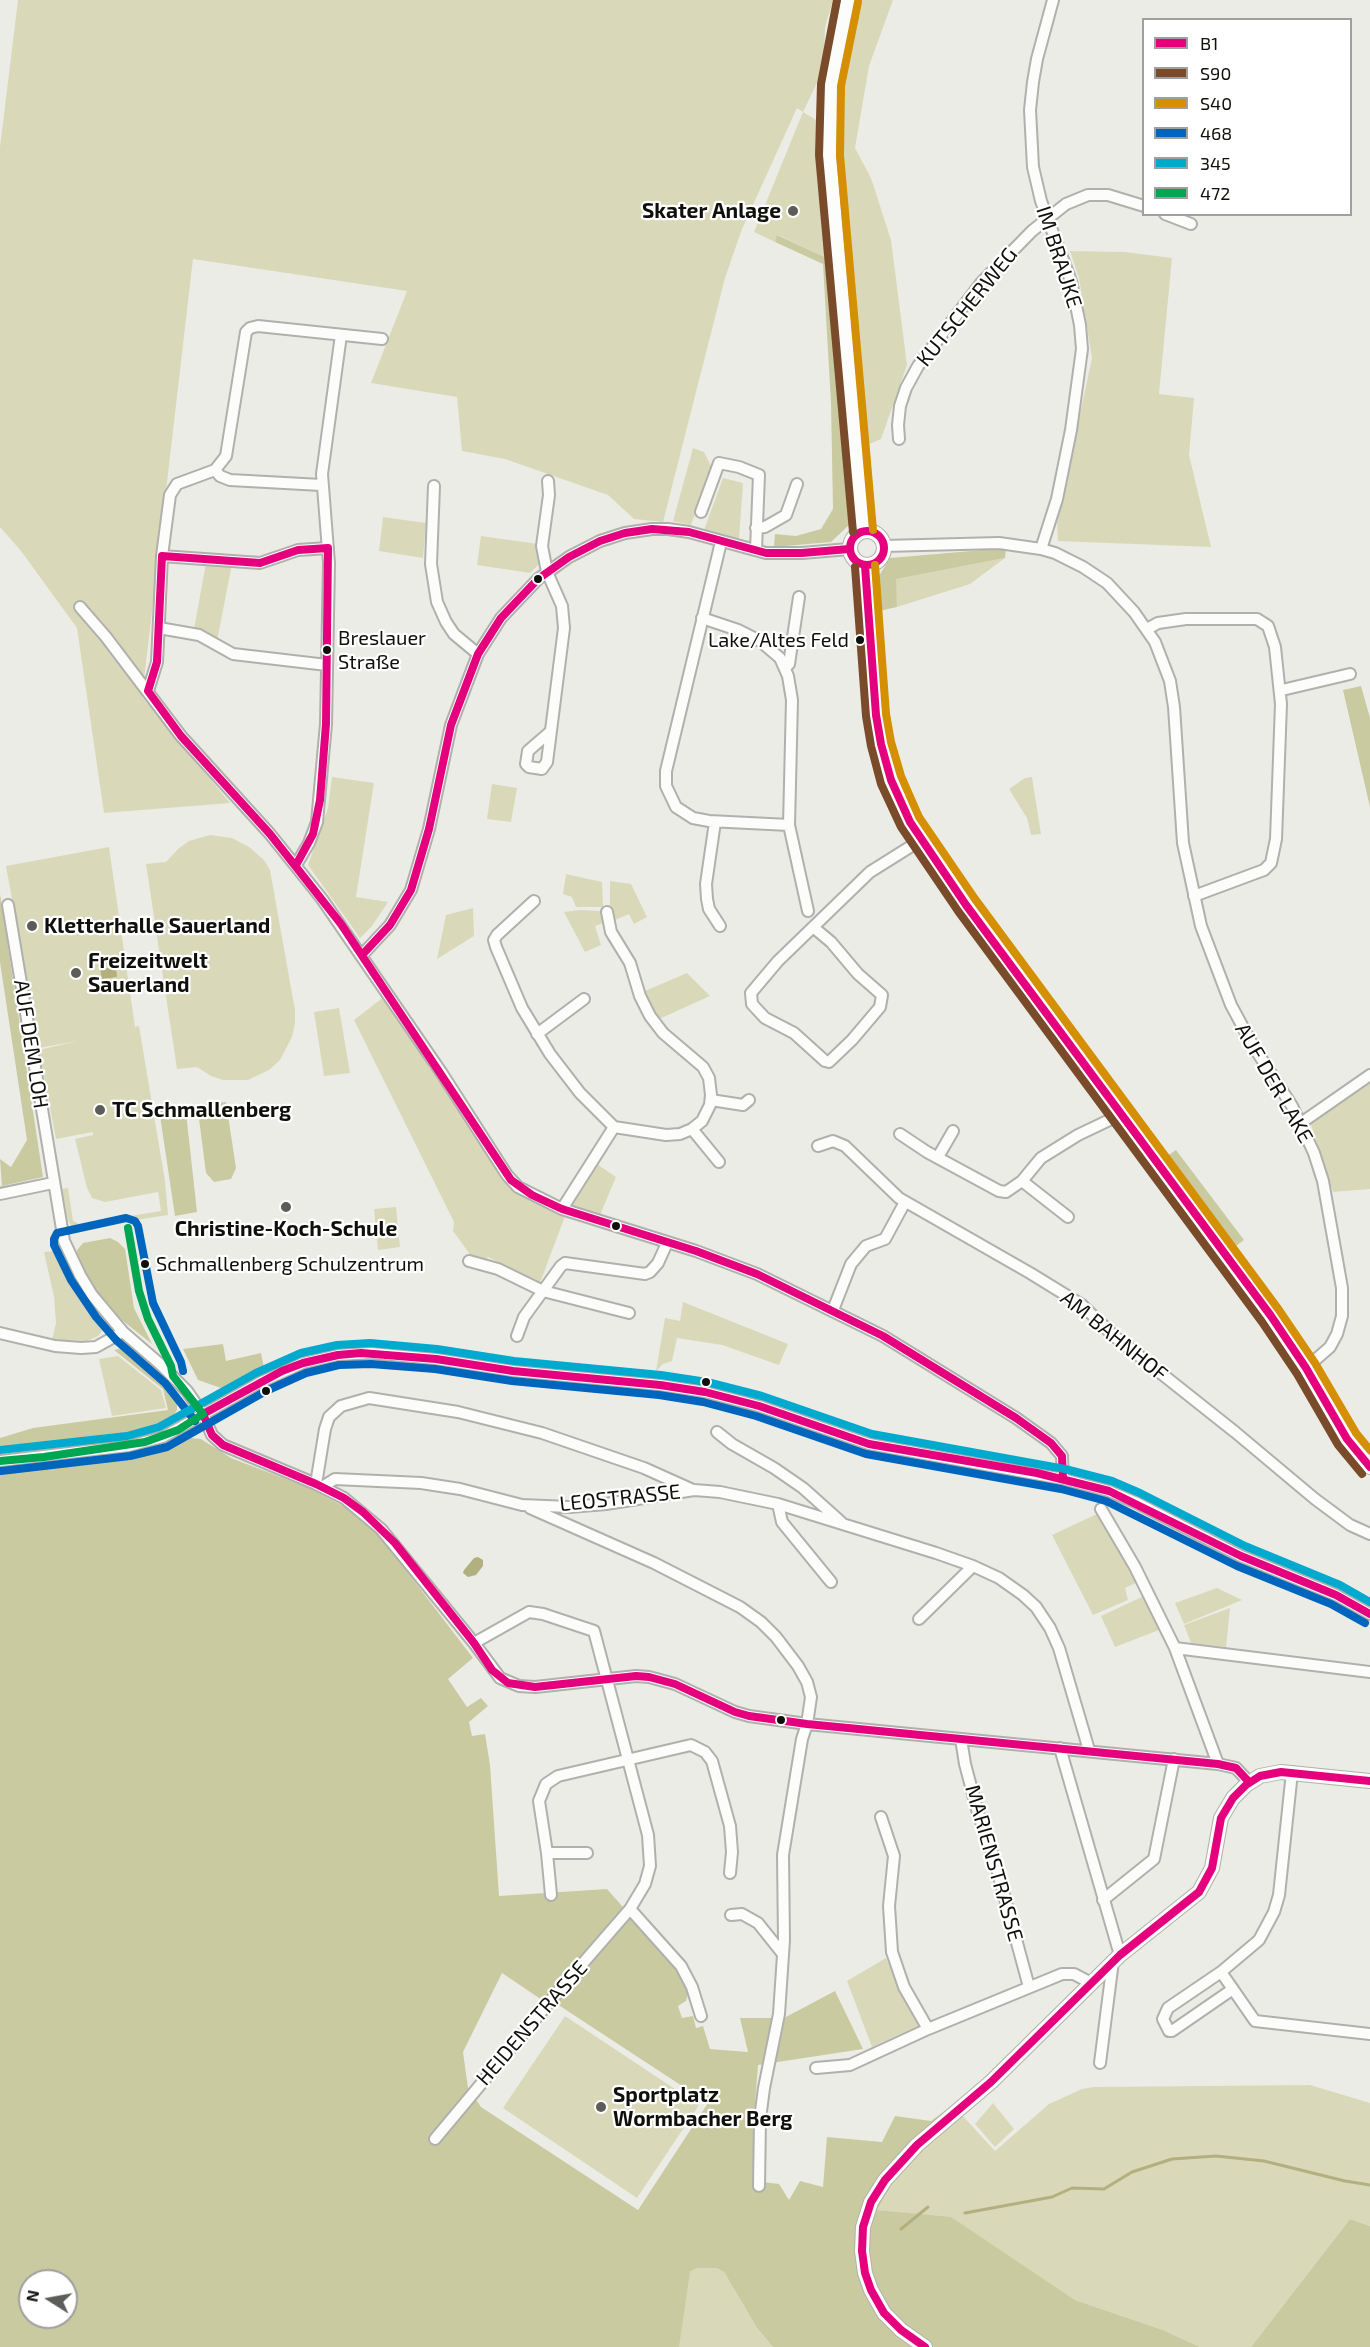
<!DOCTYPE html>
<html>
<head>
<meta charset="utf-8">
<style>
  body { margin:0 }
  #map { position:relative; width:1370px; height:2347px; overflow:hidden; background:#ecece6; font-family:"Exo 2",sans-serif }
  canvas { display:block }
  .legend { position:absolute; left:1142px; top:18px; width:210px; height:198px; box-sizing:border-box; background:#fff; border:2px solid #9f9f9d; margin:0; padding:8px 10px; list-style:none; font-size:18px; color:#0f0f0b }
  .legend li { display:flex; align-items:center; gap:12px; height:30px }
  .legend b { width:30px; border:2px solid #9f9f9d }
  .north { position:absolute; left:18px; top:2269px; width:60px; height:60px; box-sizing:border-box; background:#fff; border:2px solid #9f9f9d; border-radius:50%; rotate:281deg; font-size:16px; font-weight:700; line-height:24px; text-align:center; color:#0f0f0b }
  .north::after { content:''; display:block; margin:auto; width:21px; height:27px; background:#5c5c58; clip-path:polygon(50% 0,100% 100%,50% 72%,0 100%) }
</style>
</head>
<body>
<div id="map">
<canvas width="1370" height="2347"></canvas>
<ul class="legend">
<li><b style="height:8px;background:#e5007d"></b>B1</li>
<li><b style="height:8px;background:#7a4b2a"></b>S90</li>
<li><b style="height:8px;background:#d48f02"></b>S40</li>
<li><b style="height:8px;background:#0065bd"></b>468</li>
<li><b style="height:8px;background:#00a9ce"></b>345</li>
<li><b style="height:8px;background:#00a651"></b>472</li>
</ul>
<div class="north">N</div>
</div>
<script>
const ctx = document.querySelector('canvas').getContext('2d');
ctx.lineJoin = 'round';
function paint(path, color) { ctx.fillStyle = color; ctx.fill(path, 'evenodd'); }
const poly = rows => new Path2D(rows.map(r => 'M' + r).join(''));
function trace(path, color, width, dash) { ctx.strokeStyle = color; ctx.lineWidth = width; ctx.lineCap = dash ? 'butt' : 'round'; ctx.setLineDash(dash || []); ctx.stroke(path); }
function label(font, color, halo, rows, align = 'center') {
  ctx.font = font + ' "Exo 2",sans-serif'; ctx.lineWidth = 4.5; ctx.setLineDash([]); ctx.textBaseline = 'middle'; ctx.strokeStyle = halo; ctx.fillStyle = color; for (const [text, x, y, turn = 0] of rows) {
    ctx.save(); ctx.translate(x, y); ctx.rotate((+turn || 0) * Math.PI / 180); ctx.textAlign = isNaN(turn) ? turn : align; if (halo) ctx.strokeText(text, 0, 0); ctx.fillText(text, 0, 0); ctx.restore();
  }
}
paint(poly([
  [18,0,833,0,825,27,824,68,803,112,816,120,821,135,829,259,778,235,775,242,754,232,803,112,797,108,742,229,725,278,663,522,634,519,608,495,505,459,462,451,457,397,371,383,407,291,193,259,142,697,230,803,104,813,77,628,21,551,0,527,0,147],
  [856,0,893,0,869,66,855,148,871,178,891,240,907,365,881,439,867,445,835,146,838,92],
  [1070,251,1125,252,1172,258,1159,394,1194,398,1189,455,1211,547,1058,541,1057,522,1092,358,1079,278],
  [693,448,704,452,712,468,691,525,673,521],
  [723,478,743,483,739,539,704,530],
  [383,517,426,523,423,558,379,551],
  [481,536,538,544,541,562,530,573,477,565],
  [1005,558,970,584,897,607,895,579],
  [206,563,232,564,217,641,194,629],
  [332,777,374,783,356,897,388,902,372,926,360,938,308,865,328,808],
  [1032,777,1041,834,1031,835,1027,818,1009,789,1025,778],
  [492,784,517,788,511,822,487,819],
  [210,835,232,838,249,847,264,860,270,870,295,1010,295,1023,292,1037,280,1060,269,1070,248,1080,223,1080,211,1076,197,1067,177,1069,146,864,166,862,178,849,189,841],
  [109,847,135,1027,139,1026,165,1181,168,1215,78,1229,72,1227,68,1220,62,1189,68,1188,73,1221,79,1224,161,1211,158,1192,105,1202,92,1198,87,1188,75,1139,93,1135,93,1132,56,1139,39,1050,77,1041,39,1048,6,866],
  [566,874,602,882,603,907,576,907,572,897,563,894],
  [610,881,631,884,647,917,634,924,629,914,615,920,610,907],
  [473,908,474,936,437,959,446,915],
  [580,910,601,911,603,923,595,926,601,945,585,952,564,912],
  [687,973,710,996,657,1020,645,991],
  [385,996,458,1107,502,1180,534,1203,565,1216,540,1283,488,1257,486,1259,471,1256,453,1231,454,1222,354,1020],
  [339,1008,350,1073,324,1076,314,1012],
  [1370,1079,1370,1189,1333,1192,1310,1122],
  [597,1164,616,1177,600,1215,571,1205],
  [396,1207,400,1247,378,1250,374,1209],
  [56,1251,84,1300,102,1324,102,1331,98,1336,87,1341,52,1340,56,1323,54,1297,44,1252],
  [683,1302,788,1344,779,1365,722,1345,677,1338,672,1361,663,1364,656,1371,665,1318,680,1321],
  [118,1356,161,1390,166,1408,112,1416,99,1359],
  [161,1427,169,1445,149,1453,0,1469,0,1456,97,1443],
  [1099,1513,1138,1582,1125,1588,1128,1600,1093,1615,1052,1535],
  [1217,1588,1242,1600,1184,1624,1175,1603],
  [1144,1596,1159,1630,1115,1647,1101,1616],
  [1230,1608,1226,1647,1191,1643,1184,1625],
  [886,1958,902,1995,920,2025,872,2047,847,1981],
  [565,2016,699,2105,637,2198,503,2108],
  [1310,2085,1370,2103,1370,2226,1350,2219,1251,2347,1200,2347,1163,2330,1075,2300,951,2218,877,2210,904,2166,961,2114,995,2151,1049,2104,1082,2089,1094,2087],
  [993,2103,1014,2129,995,2147,975,2124],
  [697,2268,716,2268,724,2272,757,2328,773,2347,675,2347,690,2272]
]), '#d9d9b9');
paint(poly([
  [777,235,829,259,849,525,831,542,774,547,775,534,796,536,821,529,833,509,831,403,823,264,775,242],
  [1006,548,1005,558,896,579,897,607,875,612,874,584,890,558],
  [1361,686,1370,718,1370,807,1343,690],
  [0,894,43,1177,2,1186,0,1159,11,1167,27,1140,0,962],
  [226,1102,236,1168,231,1179,214,1182,206,1173,198,1111,205,1104],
  [185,1104,197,1212,175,1216,159,1109],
  [1176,1150,1244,1240,1232,1249,1164,1158],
  [110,1238,118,1242,125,1249,134,1308,152,1344,123,1321,98,1294,78,1262,77,1250,83,1243],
  [223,1344,226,1361,261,1353,264,1368,221,1388,198,1380,183,1349],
  [128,1347,163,1375,173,1388,177,1399,177,1410,173,1416,161,1427,97,1443,0,1451,0,1438,33,1428,168,1410,163,1389,114,1350],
  [191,1438,201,1439,231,1458,309,1488,366,1518,473,1658,448,1679,467,1707,481,1698,488,1706,469,1722,472,1736,485,1734,490,1765,499,1896,607,1889,676,1967,688,1994,686,2001,678,2006,682,2018,693,2016,696,2028,703,2026,710,2049,748,2052,740,2018,784,2018,835,1991,863,2049,758,2065,754,2117,763,2130,763,2182,779,2184,789,2200,800,2181,823,2187,827,2137,882,2142,895,2116,931,2121,954,2104,961,2114,904,2165,877,2210,951,2217,1075,2300,1163,2330,1200,2347,773,2347,757,2328,724,2272,716,2268,697,2268,690,2272,679,2347,0,2347,0,1469,149,1453],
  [502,1973,542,2000,560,2006,708,2103,638,2210,481,2107,468,2088,463,2052],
  [30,2281,66,2281,66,2317,30,2317],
  [1350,2219,1370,2226,1370,2347,1251,2347]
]), '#cacaa1');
paint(poly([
  [116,967,117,977,102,979,100,969],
  [478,1557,483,1560,483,1566,476,1575,468,1577,463,1573,464,1570,474,1558]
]), '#b2b07e');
trace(poly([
  [965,2213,1052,2197,1072,2188,1104,2189,1132,2172,1172,2159,1216,2156,1264,2161,1345,2181,1370,2185],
  [901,2229,928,2207]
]), '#b2b07e', 3);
const minor = poly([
  [1165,214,1191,224],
  [899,439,898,425,900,406,906,388,918,366,981,283,1032,231,1066,204,1088,195,1108,195,1144,206],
  [215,470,220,476,230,480,321,485],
  [548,481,549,495,542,546,547,572,562,606,564,628,547,762,542,769,529,767,526,764,528,751,550,732],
  [434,486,431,564,437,602,446,622,454,634,478,654],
  [701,512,719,463,739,467,759,475,756,550],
  [756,528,765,527,786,515,797,484],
  [721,542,672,746,666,771,666,786,676,807,693,818,709,821,789,825],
  [884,546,999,543,1041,549,1055,553,1083,567,1107,583,1134,612,1155,642,1170,681,1174,707,1183,843,1201,926,1231,1005,1252,1044,1292,1106,1314,1153,1323,1181,1342,1288,1342,1316,1337,1334,1330,1347,1306,1368],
  [1041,549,1057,499,1071,430,1082,349,1080,325,1071,281,1041,201,1033,167,1030,110,1033,82,1037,59,1053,0],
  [162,556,260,563,298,550,328,548],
  [80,607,106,637,181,736,270,834,322,899,441,1072,507,1175,518,1187,562,1209,696,1251,757,1274,883,1336,1016,1418,1051,1443,1062,1456,1063,1479],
  [702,618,738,630,760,641,780,658,788,676,792,700,789,825,808,911],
  [159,628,199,635,233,654,327,665],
  [1147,629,1158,623,1186,619,1257,619,1268,626,1275,647,1281,704,1276,839,1271,863,1264,870,1194,896],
  [785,668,789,664,799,597],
  [1282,690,1350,674],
  [148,691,157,662,162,556,170,495,177,484,215,470,226,456,246,332,250,328,258,326,382,339],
  [715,822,706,884,707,899,709,909,720,926],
  [296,865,309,843,317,822,326,724,329,563,322,474,341,335],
  [534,901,497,935,494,940,496,947,522,1008,550,1054,580,1093,614,1127,562,1209],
  [8,905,64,1241,80,1275,92,1295,123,1332,160,1364,187,1391,203,1414,212,1435,223,1445,316,1484,344,1498,381,1529,474,1643,500,1678,519,1686,535,1687,636,1676,649,1677,675,1684,735,1712,749,1716,807,1724,1218,1764,1236,1768,1249,1782],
  [607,912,611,932,630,963,640,996,650,1016,663,1033,703,1067,709,1078,711,1095,710,1105,702,1121,692,1129,680,1134,666,1135,614,1127],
  [813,927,831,942,858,974,882,995,880,1007,852,1040,829,1062,825,1061,794,1033,765,1018,752,1004,751,993,778,961,870,872,921,840],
  [362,955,390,925,411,890,429,829,451,725,478,654,501,618,538,579,569,557,600,541,625,533,652,529,668,529,689,532,766,553,802,553,849,549],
  [537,1034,584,999],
  [711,1100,743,1105,749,1100],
  [1301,1123,1370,1075],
  [692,1129,719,1162],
  [900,1134,927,1152,999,1191,1006,1192,1022,1181,1041,1158,1078,1135,1122,1114],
  [818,1146,833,1141,845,1146,899,1198,1030,1273,1082,1305,1114,1336,1235,1432,1315,1499,1350,1525,1370,1534],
  [938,1157,953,1131],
  [1022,1181,1068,1217],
  [0,1194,53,1183],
  [469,1261,498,1269,543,1291,629,1313],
  [833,1310,851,1264,866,1246,885,1239,905,1202],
  [0,1333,55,1346,81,1348,96,1347,123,1332],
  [517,1336,524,1317,561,1266,565,1263,645,1274,650,1272,658,1263,667,1243],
  [717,1432,732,1444,774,1468,803,1488,841,1522],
  [0,1461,129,1446,163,1437,261,1382,303,1363,338,1355,371,1353,436,1359,513,1371,660,1385,705,1392,759,1406,869,1444,1063,1479,1109,1491,1135,1502,1241,1556,1336,1595,1370,1614],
  [316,1484,325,1429,329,1417,341,1406,369,1398,458,1412,542,1433,644,1468,693,1490],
  [322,1487,335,1479,421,1483,460,1489,522,1505,569,1507,606,1504,694,1490,720,1492,778,1504,936,1553,973,1566,999,1578,1023,1595,1036,1607,1050,1628,1059,1648,1089,1750],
  [778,1504,782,1522,831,1582],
  [530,1508,654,1563,740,1607,761,1622,776,1637,798,1666,807,1682,811,1697,807,1724,802,1739,783,1855,784,1940,779,2014,764,2088,760,2119,759,2186],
  [1101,1509,1135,1567,1175,1648,1218,1764],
  [919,1619,973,1566],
  [1175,1648,1370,1672],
  [961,1739,965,1764,978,1813,994,1858,1029,1987],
  [1060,1748,1120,1955],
  [1292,1772,1279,1895,1274,1912,1259,1940,1221,1972,1255,2021,1370,2034],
  [881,1817,894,1856,889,1906,892,1952,904,1987,928,2029],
  [547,1853,551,1895],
  [587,1853,547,1853,539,1801,546,1784,558,1776,691,1745,705,1752,712,1761,730,1826,732,1852,730,1873],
  [1103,1900,1154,1859,1174,1759],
  [630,1909,681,1966,692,1987,701,2016],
  [731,1915,742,1914,758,1923,782,1953],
  [1221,1972,1168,2008,1163,2019,1169,2031,1172,2031,1233,1989],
  [1100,2063,1113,1961],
  [816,2068,850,2065,928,2029,1062,1974,1074,1974,1091,1983],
  [435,2139,557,1993,630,1909,645,1884,650,1866,648,1835,594,1631,543,1614,529,1612,474,1643]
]);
const major = poly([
  [848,0,831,85,829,155,863,531],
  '850 548a17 17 0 1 1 34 0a17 17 0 1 1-34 0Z',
  [865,566,876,715,881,744,891,780,910,822,966,905,1271,1316,1306,1368,1347,1439,1370,1467],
  [925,2347,901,2330,884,2313,871,2290,865,2273,862,2251,863,2227,871,2202,885,2180,917,2145,991,2082,1120,1955,1199,1892,1212,1868,1221,1818,1233,1798,1246,1785,1260,1776,1281,1772,1370,1781]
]);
trace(minor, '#b0b0ac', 14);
trace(major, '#b0b0ac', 16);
trace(minor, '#fcfcfb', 10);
trace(major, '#fcfcfb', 14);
trace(poly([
  '850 548a17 17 0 1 1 34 0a17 17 0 1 1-34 0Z',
  [865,566,876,715,881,744,891,780,910,822,966,905,1271,1316,1306,1368,1347,1439,1370,1467],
  [296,865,313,834,320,800,326,724,328,548,298,550,260,563,162,556,157,662,148,691,181,736,270,834,341,924,511,1180,532,1195,562,1209,696,1251,757,1274,883,1336,1016,1418,1051,1443,1062,1456,1063,1479],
  [362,955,390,925,411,890,429,829,451,725,478,654,501,618,538,579,569,557,600,541,625,533,652,529,689,532,766,553,802,553,849,549],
  [203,1414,282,1371,303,1363,338,1355,361,1353,436,1359,513,1371,660,1385,705,1392,759,1406,869,1444,1037,1473,1109,1491,1241,1556,1336,1595,1370,1614],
  [203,1414,212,1435,223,1445,316,1484,344,1498,363,1512,395,1543,474,1643,492,1670,508,1683,535,1687,636,1676,649,1677,675,1684,735,1712,749,1716,807,1724,1218,1764,1236,1768,1249,1782],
  [925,2347,901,2330,884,2313,871,2290,865,2273,862,2251,863,2227,871,2202,885,2180,917,2145,991,2082,1120,1955,1199,1892,1212,1868,1221,1818,1233,1798,1246,1785,1260,1776,1281,1772,1370,1781]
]), '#e5007d', 8);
trace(poly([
  [837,0,821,84,819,155,853,532],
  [855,567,866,716,871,746,881,784,901,827,958,911,1262,1322,1297,1374,1338,1445,1362,1474]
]), '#7a4b2a', 8);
trace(poly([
  [858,2,841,86,840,155,873,530],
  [875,565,886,714,891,742,901,776,919,817,975,899,1279,1310,1315,1363,1356,1433,1370,1450]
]), '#d48f02', 8);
trace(poly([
  [183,1371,181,1362,153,1303,138,1226,135,1221,126,1218,57,1233,54,1239,54,1245,71,1280,96,1317,116,1340,165,1383,195,1421],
  [1,1471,130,1456,167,1447,266,1391,306,1373,339,1365,371,1364,435,1369,512,1381,659,1395,703,1402,756,1416,866,1454,1061,1489,1106,1501,1237,1566,1331,1604,1365,1623]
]), '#0065bd', 8);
trace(poly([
  [0,1450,127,1436,159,1427,256,1373,301,1353,337,1345,370,1343,437,1349,514,1361,661,1375,707,1382,762,1396,872,1434,1065,1469,1112,1481,1140,1493,1245,1546,1340,1585,1370,1602]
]), '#00a9ce', 8);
trace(poly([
  [0,1461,44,1457,145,1442,178,1430,203,1414,173,1376,171,1366,148,1319,139,1291,128,1228]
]), '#00a651', 8);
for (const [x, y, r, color] of [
  [793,211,6,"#5c5c58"],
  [538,579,5,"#0f0f0b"],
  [860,640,5,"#0f0f0b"],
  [327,650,5,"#0f0f0b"],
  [32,926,6,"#5c5c58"],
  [76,973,6,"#5c5c58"],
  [100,1110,6,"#5c5c58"],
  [286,1207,6,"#5c5c58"],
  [616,1226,5,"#0f0f0b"],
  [145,1264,5,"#0f0f0b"],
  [706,1382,5,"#0f0f0b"],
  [266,1391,5,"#0f0f0b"],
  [781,1720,5,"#0f0f0b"],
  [601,2107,6,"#5c5c58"]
]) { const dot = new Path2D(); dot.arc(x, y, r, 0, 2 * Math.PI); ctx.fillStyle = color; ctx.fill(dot); trace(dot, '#fff', 2); }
label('20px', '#0f0f0b', '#fff', [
  ["Breslauer",338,638],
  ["Straße",338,662],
  ["Lake/Altes Feld",849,640,"right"],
  ["Schmallenberg Schulzentrum",156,1264]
], 'left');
label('bold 21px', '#0f0f0b', '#fff', [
  ["Skater Anlage",781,211,"right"],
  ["Kletterhalle Sauerland",44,926],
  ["Freizeitwelt",88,961],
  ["Sauerland",88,985],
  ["TC Schmallenberg",112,1110],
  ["Christine-Koch-Schule",286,1229,"center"],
  ["Sportplatz",613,2095],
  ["Wormbacher Berg",613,2119]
], 'left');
label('21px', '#0f0f0b', '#fff', [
  ["IM BRAUKE",1059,257,72],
  ["KUTSCHERWEG",967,307,-51],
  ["AUF DEM LOH",31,1044,81],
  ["AUF DER LAKE",1274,1083,60],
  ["AM BAHNHOF",1114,1336,39],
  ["LEOSTRASSE",620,1498,-6],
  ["MARIENSTRASSE",994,1863,74],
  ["HEIDENSTRASSE",532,2023,-49]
]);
</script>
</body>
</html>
